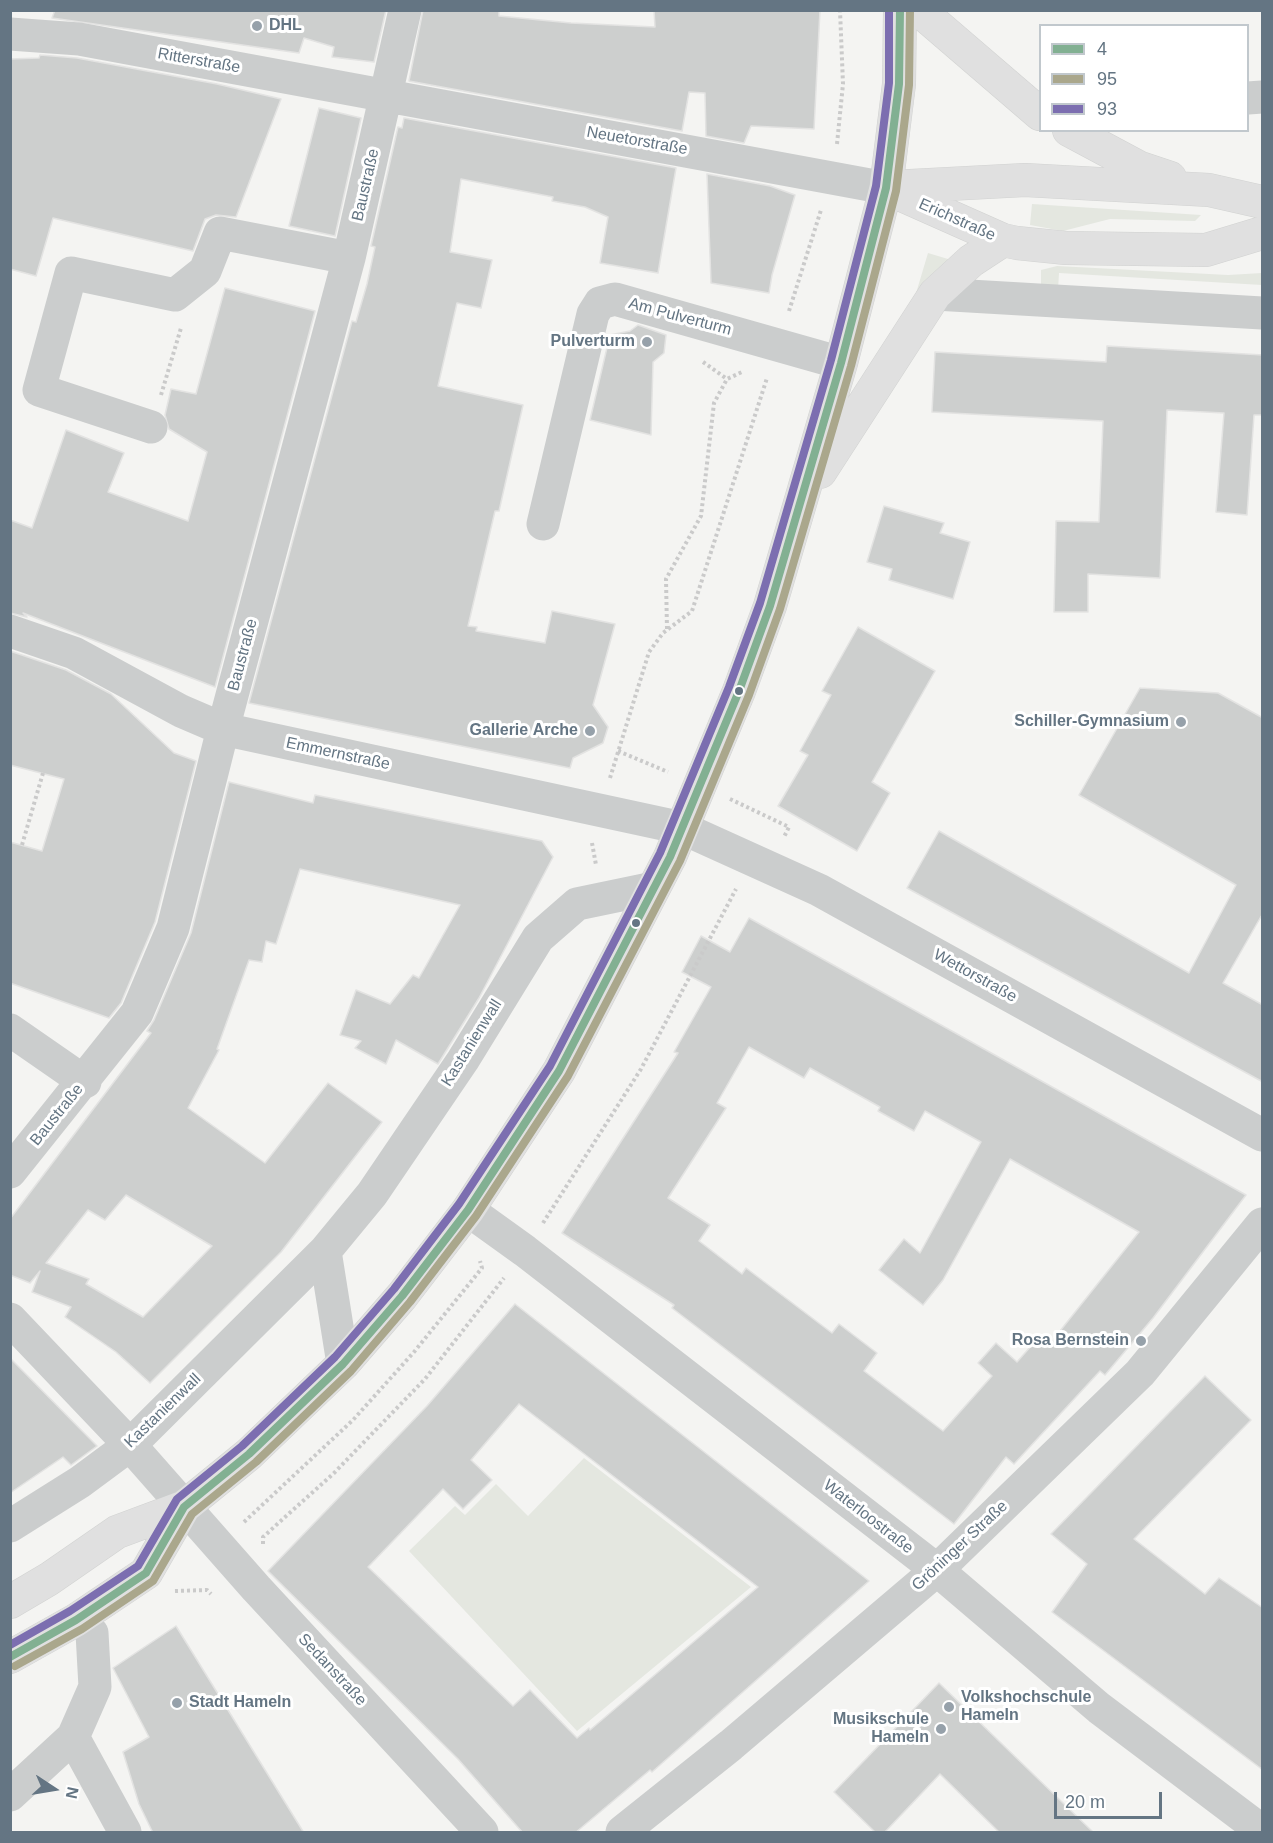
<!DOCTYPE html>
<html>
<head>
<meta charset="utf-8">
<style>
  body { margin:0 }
  #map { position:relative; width:1273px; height:1843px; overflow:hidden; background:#f4f4f2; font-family:Arial,sans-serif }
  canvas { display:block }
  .frame { position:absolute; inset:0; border:12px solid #647583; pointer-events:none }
  .legend { position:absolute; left:1039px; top:24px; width:210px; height:108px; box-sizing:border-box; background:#fff; border:2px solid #c1c8cd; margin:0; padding:8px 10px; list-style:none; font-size:18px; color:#647583 }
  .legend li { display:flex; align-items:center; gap:12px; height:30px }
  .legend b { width:30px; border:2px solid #c1c8cd }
  .north { position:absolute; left:24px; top:1759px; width:60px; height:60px; -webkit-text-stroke:4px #fff; paint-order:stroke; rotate:102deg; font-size:16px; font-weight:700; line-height:24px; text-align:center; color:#647583 }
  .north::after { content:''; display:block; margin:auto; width:21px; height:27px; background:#647583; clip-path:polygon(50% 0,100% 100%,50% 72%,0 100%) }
  .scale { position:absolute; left:1054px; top:1792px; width:108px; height:27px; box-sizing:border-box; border:3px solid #647583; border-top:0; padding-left:8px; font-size:18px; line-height:21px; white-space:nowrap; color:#647583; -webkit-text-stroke:4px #fff; paint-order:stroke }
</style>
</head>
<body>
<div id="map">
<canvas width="1273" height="1843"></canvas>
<div class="frame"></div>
<ul class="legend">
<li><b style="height:8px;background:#82b092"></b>4</li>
<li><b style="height:8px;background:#aaa78c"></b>95</li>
<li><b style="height:8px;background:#7c6eb0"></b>93</li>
</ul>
<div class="north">N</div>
<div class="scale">20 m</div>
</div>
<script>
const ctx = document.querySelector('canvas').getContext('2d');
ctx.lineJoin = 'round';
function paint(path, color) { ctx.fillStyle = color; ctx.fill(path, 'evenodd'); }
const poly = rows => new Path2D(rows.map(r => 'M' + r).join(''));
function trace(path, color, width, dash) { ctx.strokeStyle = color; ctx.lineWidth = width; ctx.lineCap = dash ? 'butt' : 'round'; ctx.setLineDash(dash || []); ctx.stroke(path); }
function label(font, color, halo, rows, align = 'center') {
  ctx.font = font + ' Arial,sans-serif'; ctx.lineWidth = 6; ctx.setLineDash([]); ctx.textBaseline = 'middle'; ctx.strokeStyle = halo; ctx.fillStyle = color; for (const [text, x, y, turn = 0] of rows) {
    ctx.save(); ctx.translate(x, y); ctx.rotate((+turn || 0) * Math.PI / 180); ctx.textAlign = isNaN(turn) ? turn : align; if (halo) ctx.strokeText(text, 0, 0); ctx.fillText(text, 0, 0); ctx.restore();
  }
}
paint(poly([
  [1032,204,1201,215,1195,221,1110,219,1063,231,1030,225],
  [928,253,958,262,914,300],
  [1057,266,1228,275,1262,273,1262,285,1059,273,1058,290,1041,287,1041,270],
  [584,1458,751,1587,577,1731,409,1551,455,1506,465,1515,496,1484,528,1516]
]), '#e4e7e0');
const building = poly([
  [55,10,386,10,374,62,332,57,334,47,304,38,299,53,52,18,55,10],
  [423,10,499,10,499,16,571,23,655,27,654,10,820,10,814,129,751,126,744,143,706,136,705,93,689,92,682,131,409,81,423,10],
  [40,55,77,58,217,84,281,99,236,217,216,215,205,219,193,251,53,218,36,276,10,269,10,59,39,58,40,55],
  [319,108,361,118,335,236,289,226,319,108],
  [404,118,676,168,658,273,600,263,608,217,585,207,552,201,553,197,461,179,450,252,492,260,481,308,457,303,438,386,523,405,499,511,495,511,468,626,477,627,476,631,545,643,552,611,615,624,593,705,608,727,603,743,573,758,570,768,249,703,352,321,356,322,367,284,375,247,371,246,398,127,402,128,404,118],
  [707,174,770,186,795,195,772,275,769,293,711,283,707,174],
  [225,288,315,311,215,687,23,613,27,617,10,613,10,520,32,528,66,430,124,453,108,492,188,521,207,452,169,429,165,415,171,389,196,394,225,288],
  [638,325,666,335,664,353,653,362,651,435,590,420,610,335,630,331,638,325],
  [1107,346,1263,355,1263,415,1254,415,1247,515,1216,512,1224,413,1167,410,1160,578,1088,574,1088,612,1054,612,1056,521,1099,522,1103,421,932,412,935,352,1106,362,1107,346],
  [884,506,944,523,940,533,970,542,953,599,889,580,892,569,867,562,884,506],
  [858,627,935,671,872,782,890,793,857,851,778,806,808,755,800,751,831,695,822,691,858,627],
  [10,651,66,670,111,694,174,753,196,761,155,922,121,1003,109,1018,10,983,10,842,42,851,64,779,10,765,10,651],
  [1140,688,1218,693,1263,718,1263,913,1223,983,1263,1005,1263,1082,907,888,939,831,1189,973,1236,885,1079,795,1140,688],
  [229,782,313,803,315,795,542,841,553,857,479,998,438,1064,396,1040,386,1064,355,1048,361,1041,340,1035,356,990,390,1004,413,975,419,978,460,905,300,869,276,944,266,941,262,962,249,960,217,1049,219,1050,188,1108,265,1163,328,1083,382,1122,281,1252,150,1383,116,1352,65,1317,71,1307,32,1292,40,1271,30,1283,10,1275,10,1219,151,1033,147,1031,154,1020,191,933,229,782],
  [126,1195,212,1246,143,1317,86,1284,89,1279,46,1263,88,1210,105,1220,126,1195],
  [749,918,1246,1195,1153,1318,1105,1375,1100,1371,1014,1464,1006,1457,954,1524,672,1308,674,1305,562,1233,678,1053,674,1052,711,987,682,972,701,936,730,952,749,918],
  [749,1047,804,1078,810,1068,880,1107,878,1111,914,1131,925,1111,981,1142,920,1253,904,1239,879,1270,923,1305,943,1280,1010,1159,1139,1232,1048,1346,1039,1337,1017,1362,996,1343,978,1363,992,1376,943,1431,864,1371,877,1353,839,1324,832,1333,746,1268,742,1274,699,1241,710,1225,668,1198,726,1108,717,1103,749,1047],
  [515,1304,869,1581,652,1772,650,1770,575,1833,523,1833,458,1759,268,1571,427,1406,515,1304],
  [519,1404,758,1587,590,1730,589,1728,577,1738,530,1690,513,1706,368,1567,443,1489,463,1509,492,1480,471,1460,519,1404],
  [10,1358,97,1446,71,1465,63,1457,10,1493,10,1358],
  [1205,1376,1251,1420,1134,1539,1205,1594,1219,1578,1263,1608,1263,1770,1052,1612,1087,1564,1051,1534,1205,1376],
  [176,1626,304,1833,153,1833,139,1804,123,1752,149,1737,113,1668,176,1626],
  [939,1683,1094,1833,1000,1833,940,1774,884,1833,876,1833,834,1792,939,1683]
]);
paint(building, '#cdcfce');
trace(building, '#e3e3e2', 1.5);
const major = poly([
  [919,10,1040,114],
  [1069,130,1140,168,1170,178],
  [891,187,1025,180,1209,190,1262,202],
  [886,188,1003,240,1017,243,1066,248,1206,250,1262,233],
  [820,472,935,294,971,261,1003,240],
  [10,1602,49,1579,117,1532,184,1507,249,1454,343,1364,402,1296,468,1210,559,1071,670,857,739,691,770,606,841,363,886,188,899,84,900,10],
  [10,1657,76,1620,146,1573,184,1507]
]);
trace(major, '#d1d2d1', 34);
trace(poly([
  [837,144,843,84,840,10],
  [789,311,821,210],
  [703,362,727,379],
  [161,395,181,328],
  [667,629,666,579,701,516,714,403,727,379,742,372],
  [618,751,668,772],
  [610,778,649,652,663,633,692,611,767,378],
  [730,799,789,827,784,837],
  [592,843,596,865],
  [22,845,43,773],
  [543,1223,641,1069,736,889],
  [244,1522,353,1420,414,1352,482,1268,480,1261],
  [263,1544,263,1537,334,1473,425,1379,504,1278],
  [175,1591,207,1590,211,1594]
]), '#cacaca', 4, [3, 3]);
trace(poly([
  [10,34,79,39,886,188],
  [1248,98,1262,97],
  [935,294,1262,313],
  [151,427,39,390,71,273,175,295,205,271,220,233,349,258],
  [543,524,593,314,600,303,615,299,841,363],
  [10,631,74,653,181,711,223,729,682,828,819,890,1262,1135],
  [10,1030,85,1082],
  [10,1172,137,1013,173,928,223,729,349,258,405,10],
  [468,1210,525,1251,937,1570,1099,1708,1262,1831],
  [325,1251,343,1364],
  [10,1319,130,1445,256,1588,482,1832],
  [10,1526,80,1482,130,1445,325,1251,372,1194,463,1060,538,938,577,904,654,888],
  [92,1633,95,1687,73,1737,125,1832],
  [10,1795,73,1737],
  [622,1832,731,1745,937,1570,1140,1373,1262,1224]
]), '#cbcdcd', 33);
trace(major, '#e0e0e0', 33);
trace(poly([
  [10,1657,76,1620,146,1573,184,1507,249,1454,343,1364,402,1296,468,1210,559,1071,670,857,739,691,770,606,841,363,886,188,899,84,900,10]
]), '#82b092', 8);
trace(poly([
  [15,1666,82,1629,153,1581,192,1514,256,1462,351,1371,410,1302,476,1216,568,1076,680,861,749,695,780,609,851,366,896,191,909,85,910,10]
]), '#aaa78c', 8);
trace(poly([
  [10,1645,70,1611,138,1566,177,1499,242,1446,335,1357,394,1289,459,1204,550,1066,660,853,729,687,760,603,831,360,876,186,889,83,889,10]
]), '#7c6eb0', 8);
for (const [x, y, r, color] of [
  [257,26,6,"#96a1aa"],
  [647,342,6,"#96a1aa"],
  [739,691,5,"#647583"],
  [1181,722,6,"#96a1aa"],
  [590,731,6,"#96a1aa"],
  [636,923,5,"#647583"],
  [1141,1341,6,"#96a1aa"],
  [177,1703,6,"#96a1aa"],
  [949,1707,6,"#96a1aa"],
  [941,1729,6,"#96a1aa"]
]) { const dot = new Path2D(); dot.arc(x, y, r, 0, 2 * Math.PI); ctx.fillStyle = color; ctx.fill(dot); trace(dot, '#fff', 2); }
label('bold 16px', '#647583', '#fff', [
  ["DHL",269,26,"left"],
  ["Pulverturm",635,342],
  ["Schiller-Gymnasium",1169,722],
  ["Gallerie Arche",578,731],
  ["Rosa Bernstein",1129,1341],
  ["Volkshochschule",961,1698,"left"],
  ["Hameln",961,1716,"left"],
  ["Stadt Hameln",189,1703,"left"],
  ["Musikschule",929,1720],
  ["Hameln",929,1738]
], 'right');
label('16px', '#647583', '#fff', [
  ["Ritterstraße",199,61,10],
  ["Neuetorstraße",637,141,10],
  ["Baustraße",366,185,-77],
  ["Erichstraße",957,220,24],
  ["Am Pulverturm",680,317,15],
  ["Baustraße",243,655,-75],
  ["Emmernstraße",338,754,12],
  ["Wettorstraße",975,976,29],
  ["Kastanienwall",472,1043,-58],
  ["Baustraße",57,1115,-51],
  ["Kastanienwall",163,1411,-44],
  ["Waterloostraße",868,1517,38],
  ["Gröninger Straße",960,1546,-43],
  ["Sedanstraße",332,1670,47]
]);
</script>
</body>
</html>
